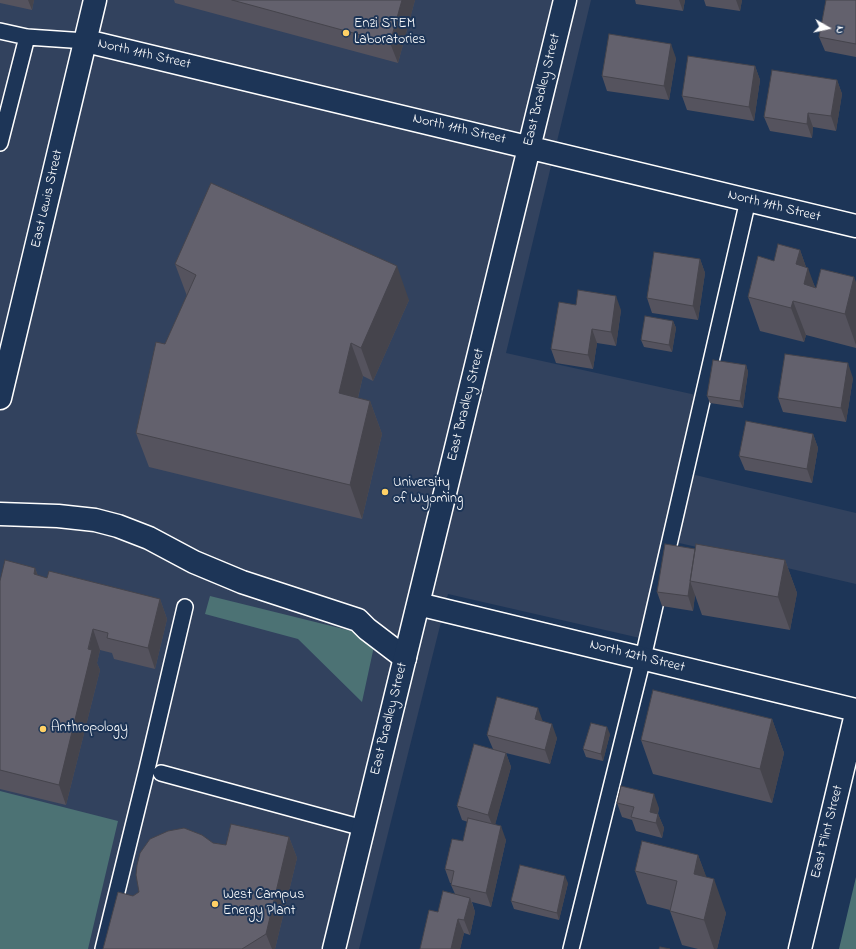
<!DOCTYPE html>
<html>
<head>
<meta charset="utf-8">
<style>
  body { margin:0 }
  #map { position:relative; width:856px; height:949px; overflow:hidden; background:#1d3557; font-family:"Indie Flower",sans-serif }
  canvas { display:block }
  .north { position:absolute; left:808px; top:8px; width:40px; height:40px; -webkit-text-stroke:3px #1d3557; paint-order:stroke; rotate:99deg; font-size:11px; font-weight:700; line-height:16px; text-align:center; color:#fff }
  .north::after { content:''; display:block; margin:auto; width:14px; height:18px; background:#fff; clip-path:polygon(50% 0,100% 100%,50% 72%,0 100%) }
</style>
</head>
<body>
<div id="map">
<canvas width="856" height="949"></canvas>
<div class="north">N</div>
</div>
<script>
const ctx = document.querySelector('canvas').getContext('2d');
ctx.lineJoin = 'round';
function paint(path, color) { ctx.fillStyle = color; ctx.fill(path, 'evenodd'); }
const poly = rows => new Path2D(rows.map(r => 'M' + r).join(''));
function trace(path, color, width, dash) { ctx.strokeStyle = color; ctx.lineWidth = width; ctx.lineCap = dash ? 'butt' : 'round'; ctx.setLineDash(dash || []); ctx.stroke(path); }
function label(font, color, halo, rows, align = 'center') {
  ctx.font = font + ' "Indie Flower",sans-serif'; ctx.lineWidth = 4; ctx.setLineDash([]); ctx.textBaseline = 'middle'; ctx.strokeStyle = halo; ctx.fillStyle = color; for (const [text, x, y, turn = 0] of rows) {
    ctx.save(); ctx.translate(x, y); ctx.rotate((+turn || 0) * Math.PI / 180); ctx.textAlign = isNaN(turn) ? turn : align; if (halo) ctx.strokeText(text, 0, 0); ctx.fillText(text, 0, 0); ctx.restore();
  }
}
paint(poly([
  [0,0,591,0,506,353,705,397,691,474,856,513,856,584,675,542,653,641,448,594,359,949,0,949]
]), '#32425e');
paint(poly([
  [210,596,376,637,362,702,298,639,205,614],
  [0,791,118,821,88,949,0,949],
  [856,877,856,949,839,949]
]), '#4c7274');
const service = poly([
  [0,31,27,37,86,41],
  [0,143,27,37],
  [161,773,363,828],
  [103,949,147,769,185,607],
  [571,949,643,658,748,200]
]);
const pedestrian = poly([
  [0,514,58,516,95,520,118,526,149,538,194,562,242,582,358,620,367,629,405,658]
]);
const minor = poly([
  [86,41,856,226],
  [0,398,95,0],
  [418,604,856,710],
  [334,949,565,0],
  [800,949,856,714]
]);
trace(service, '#fff', 18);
trace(pedestrian, '#fff', 25);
trace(minor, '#fff', 25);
trace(service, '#1d3557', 15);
trace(pedestrian, '#1d3557', 22);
trace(minor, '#1d3557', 22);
paint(poly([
  [0,0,34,0,32,10,0,3],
  [174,0,415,0,398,63,175,3],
  [635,0,685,0,683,11,636,4],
  [704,0,742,0,740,11,706,6],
  [856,0,856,57,825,51,819,37],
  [676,58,669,100,607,91,602,76],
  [755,66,760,80,754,121,687,110,682,96],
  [837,80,842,94,836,131,813,127,812,138,770,131,764,117],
  [800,250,806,267,815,287,856,282,856,348,806,335,804,342,760,331,748,297],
  [700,259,705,273,698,320,652,313,647,298],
  [175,264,409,300,373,381,363,376,358,398,370,401,382,434,362,519,149,467,136,433,165,344,187,296],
  [576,305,621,310,616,346,597,343,593,369,556,363,551,349],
  [673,321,676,328,672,352,644,347,641,340],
  [746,365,748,372,743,408,710,403,707,396],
  [853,378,846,422,783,412,778,398],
  [813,434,818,448,812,483,745,470,739,456],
  [695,549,785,560,797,593,790,630,702,615,695,595,693,611,662,606,657,592],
  [35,568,38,576,47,578,160,599,167,619,155,669,114,659,112,653,100,650,97,663,100,670,66,805,0,789,0,581],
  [772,719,784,753,772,803,653,774,641,740],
  [543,721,557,738,550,764,506,753,511,767,495,824,506,840,491,907,472,902,475,912,470,935,464,933,460,949,420,949,438,912,455,894,451,885,452,883,450,883,445,869,463,841,468,822,462,820,457,806,493,749,487,735],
  [610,734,603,761,586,757,583,749],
  [617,803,659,808,658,814,664,828,662,838,636,831,632,820,622,817],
  [289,837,297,858,275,949,103,949,133,896,213,843,226,845],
  [698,855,706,877,726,913,717,949,698,949,682,945,670,911,670,910,647,904,635,871],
  [568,883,559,920,514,909,511,901]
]), '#55535e');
paint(poly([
  [28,0,34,0,32,10],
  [402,0,415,0,398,63,390,43],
  [679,0,685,0,683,11],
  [736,0,742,0,740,11],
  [671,44,676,58,669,100,664,86],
  [755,66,760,80,754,121,749,107],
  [837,80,842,94,836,131,831,116],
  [808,113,813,127,812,138,807,124],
  [800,250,807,270,808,268,820,301,811,306,796,264],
  [700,259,705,273,698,320,693,306],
  [397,266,409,300,373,381,361,348],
  [854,277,856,282,856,345,845,314],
  [616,296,621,310,616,346,611,332],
  [793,301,806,335,804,342,791,308],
  [673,321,676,328,672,352,669,345],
  [592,329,597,343,593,369,588,355],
  [351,343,363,376,351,427,339,393],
  [848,363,853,378,846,422,841,408],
  [746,365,748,372,743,408,740,401],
  [370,401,382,434,362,519,350,485],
  [813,434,818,448,812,483,807,469],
  [785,560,797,593,790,630,778,597],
  [35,568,42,588,34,574],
  [690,581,695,595,693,611,688,596],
  [160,599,167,619,155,669,148,648],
  [93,629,100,650,97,663,100,670,66,805,59,785],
  [538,708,543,722,535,719],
  [772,719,784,753,772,803,760,769],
  [552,724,557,738,550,764,545,750],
  [607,727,610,734,603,761,601,754],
  [506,753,511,767,494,829,488,815],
  [654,794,659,808,655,823,650,812],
  [658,814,664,828,662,838,656,823],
  [501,826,506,840,491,907,486,893],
  [289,837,297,858,275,949,272,949,266,934],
  [698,855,711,889,694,874],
  [565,876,568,883,559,920,557,913],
  [714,879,726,913,717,949,714,949,704,920],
  [470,898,475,912,470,935,464,920],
  [458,919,464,933,460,949,451,949]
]), '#45444c');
const building = poly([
  [232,0,402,0,390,43,232,0],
  [826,0,856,0,856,44,819,37,826,0],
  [609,34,671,44,664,86,602,76,609,34],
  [688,56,755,66,749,107,682,96,688,56],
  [772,70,837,80,831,116,808,113,807,124,764,117,772,70],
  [211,183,397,266,361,348,351,343,339,393,370,401,350,485,136,433,156,342,165,344,196,275,175,264,211,183],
  [778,244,800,250,796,264,808,268,804,284,816,288,821,269,854,277,845,314,793,301,791,308,748,297,758,256,774,261,778,244],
  [654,252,700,259,693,306,647,298,654,252],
  [578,290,616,296,611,332,592,329,588,355,551,349,559,302,576,305,578,290],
  [645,316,673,321,669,345,641,340,645,316],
  [785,354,848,363,841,408,778,398,785,354],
  [713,360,746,365,740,401,707,396,713,360],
  [746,421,813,434,807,469,739,456,746,421],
  [665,544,695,549,688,596,657,592,665,544],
  [696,544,785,560,778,597,690,581,696,544],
  [5,560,35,568,34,574,47,578,49,571,160,599,148,648,107,638,108,633,93,629,88,649,92,650,59,785,0,770,0,581,5,560],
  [653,690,772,719,760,769,641,740,653,690],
  [497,697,538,708,535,719,552,724,545,750,487,735,497,697],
  [591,723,607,727,601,754,583,749,591,723],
  [474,744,506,753,488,815,457,806,474,744],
  [621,786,654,794,650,812,658,814,656,823,631,817,634,807,617,803,621,786],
  [468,818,501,826,486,893,451,885,454,871,445,869,452,839,463,841,468,818],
  [231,824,289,837,266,934,242,949,103,949,118,892,133,896,139,892,136,875,137,865,140,853,150,839,168,831,184,828,202,835,213,843,226,845,231,824],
  [642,841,698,855,694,874,714,879,704,920,670,911,677,881,635,871,642,841],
  [520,865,565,876,557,913,511,901,520,865],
  [443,891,470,898,464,920,458,919,451,949,420,949,429,910,438,912,443,891],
  [660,947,670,949,659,949,660,947]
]);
paint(building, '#63616d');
trace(building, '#45444c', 1);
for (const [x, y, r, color] of [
  [346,33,4,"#ffd166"],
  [385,492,4,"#ffd166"],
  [43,729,4,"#ffd166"],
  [215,904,4,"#ffd166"]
]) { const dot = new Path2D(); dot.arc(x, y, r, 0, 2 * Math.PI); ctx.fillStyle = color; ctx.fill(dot); trace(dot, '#1d3557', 1.5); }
label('14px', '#fff', '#1d3557', [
  ["Enzi STEM",354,25],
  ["Laboratories",354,41],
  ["University",393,484],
  ["of Wyoming",393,500],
  ["Anthropology",51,729],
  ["West Campus",223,896],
  ["Energy Plant",223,912]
], 'left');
label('14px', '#fff', '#1d3557', [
  ["North 11th Street",144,55,13],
  ["East Bradley Street",543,90,-76],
  ["North 11th Street",459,130,13],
  ["East Lewis Street",48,199,-77],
  ["North 11th Street",774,207,14],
  ["East Bradley Street",467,405,-76],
  ["North 12th Street",637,657,14],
  ["East Bradley Street",390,719,-76],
  ["East Flint Street",828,832,-76]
]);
</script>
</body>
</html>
